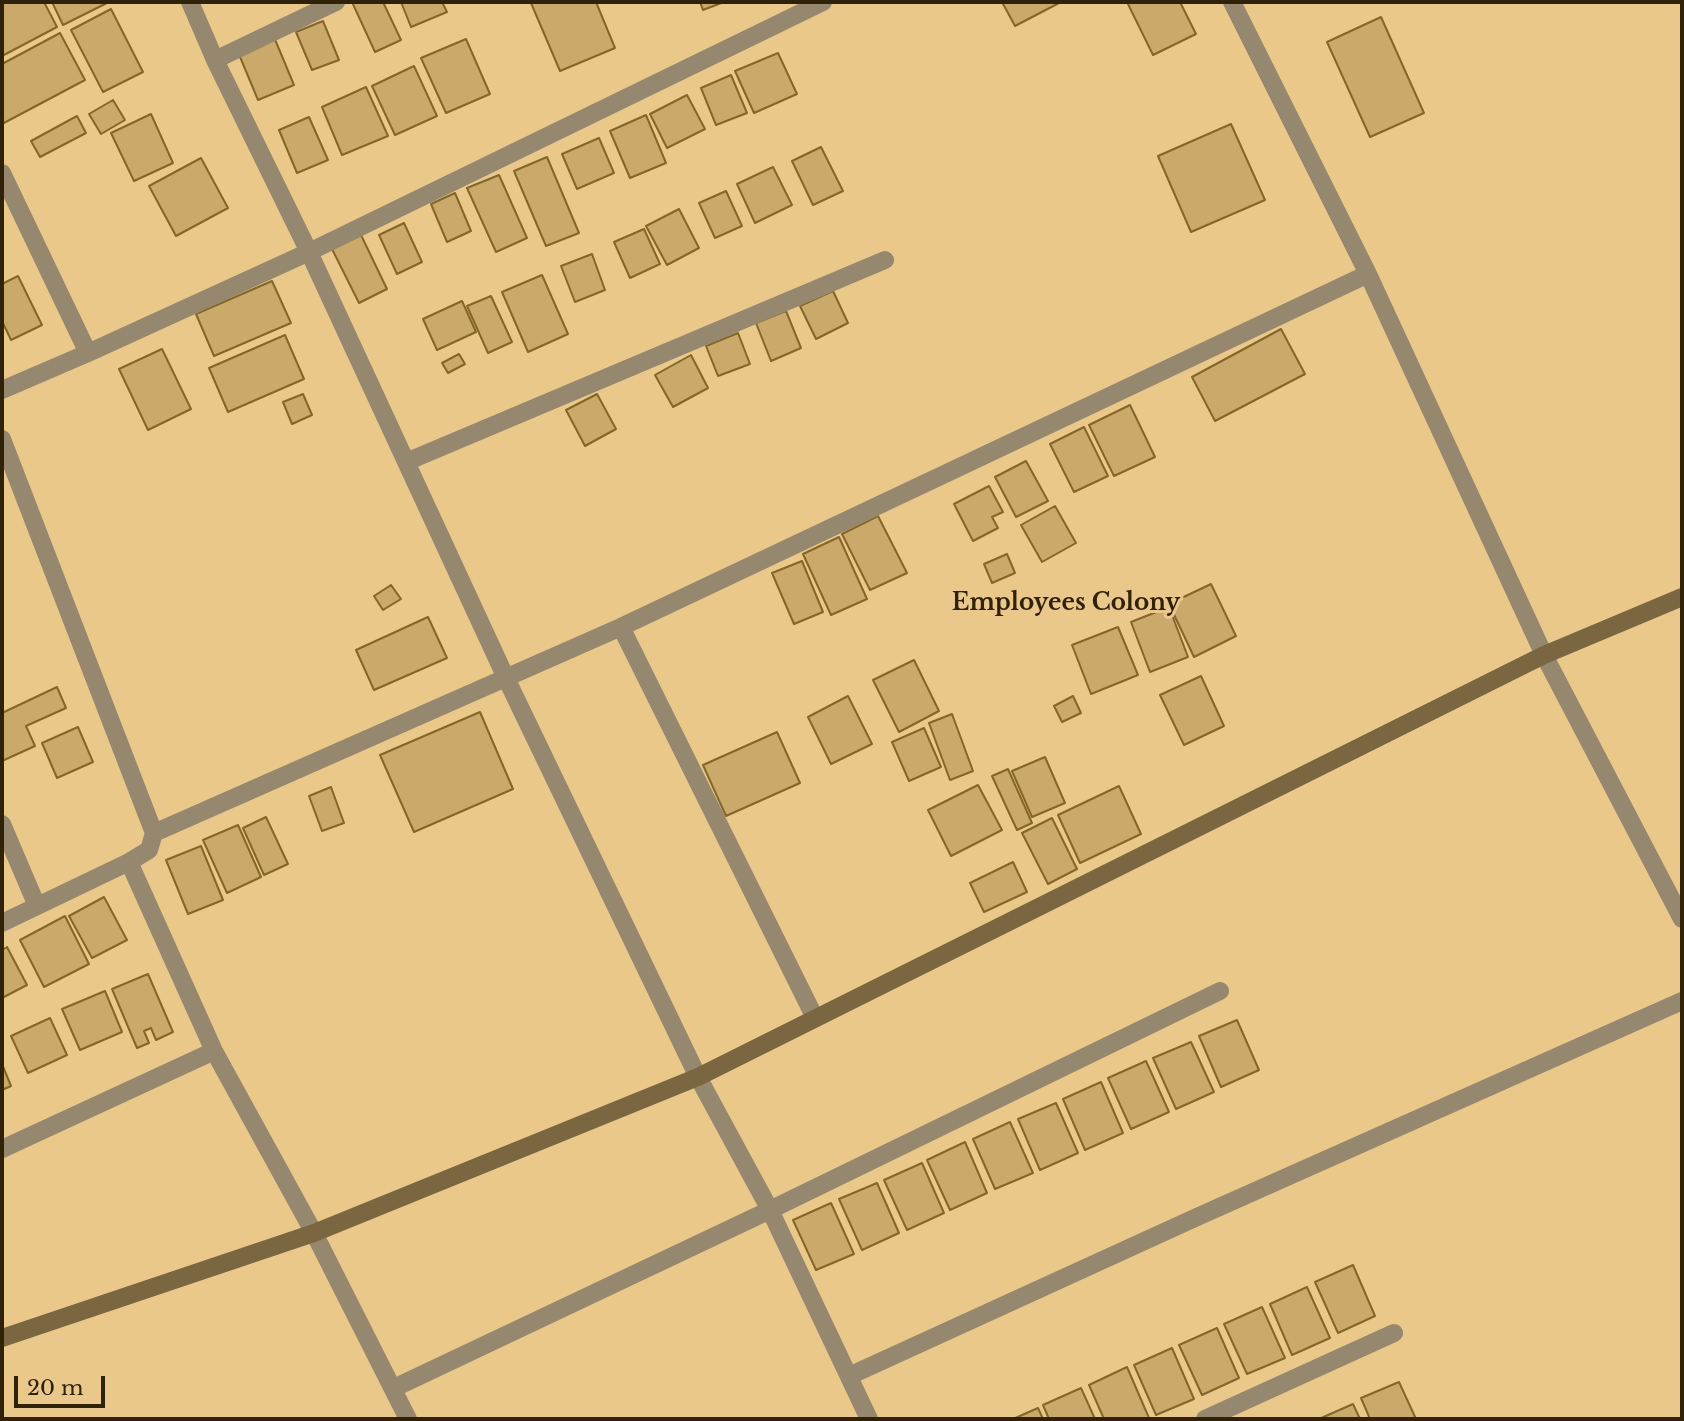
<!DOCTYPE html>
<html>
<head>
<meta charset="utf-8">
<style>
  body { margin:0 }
  #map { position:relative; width:1684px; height:1421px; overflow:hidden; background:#eac88a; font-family:"Libre Baskerville",serif }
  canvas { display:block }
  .frame { position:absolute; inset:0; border:4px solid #2f2208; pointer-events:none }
  .scale { position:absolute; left:14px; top:1376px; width:91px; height:32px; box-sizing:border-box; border:4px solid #2f2208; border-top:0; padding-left:9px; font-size:21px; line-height:24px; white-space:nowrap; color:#2f2208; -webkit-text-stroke:5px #eac88a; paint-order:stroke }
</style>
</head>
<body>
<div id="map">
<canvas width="1684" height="1421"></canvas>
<div class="frame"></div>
<div class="scale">20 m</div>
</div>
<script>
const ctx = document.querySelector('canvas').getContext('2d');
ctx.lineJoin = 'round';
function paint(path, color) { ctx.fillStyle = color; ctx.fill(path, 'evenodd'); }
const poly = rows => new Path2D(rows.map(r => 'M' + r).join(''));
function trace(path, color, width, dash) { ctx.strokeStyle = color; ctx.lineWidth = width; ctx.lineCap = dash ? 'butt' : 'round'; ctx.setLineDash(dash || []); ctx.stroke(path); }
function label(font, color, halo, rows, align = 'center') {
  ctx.font = font + ' "Libre Baskerville",serif'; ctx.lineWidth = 6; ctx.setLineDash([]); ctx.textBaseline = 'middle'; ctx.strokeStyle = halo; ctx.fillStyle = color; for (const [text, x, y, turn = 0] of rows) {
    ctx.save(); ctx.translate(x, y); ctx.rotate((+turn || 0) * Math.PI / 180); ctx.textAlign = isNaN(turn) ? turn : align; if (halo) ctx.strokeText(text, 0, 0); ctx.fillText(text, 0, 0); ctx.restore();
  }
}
const building = poly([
  [2,2,44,2,57,27,2,56,2,2],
  [52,2,109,2,63,25,52,2],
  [352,2,383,2,401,40,375,52,352,2],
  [401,2,442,2,447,12,411,27,401,2],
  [534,2,596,2,615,48,560,71,531,3,534,2],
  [700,2,724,2,703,10,700,2],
  [1002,2,1061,2,1015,26,1002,2],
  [1127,2,1180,2,1196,34,1153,55,1127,2],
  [111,9,143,72,103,92,71,30,111,9],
  [1381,17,1424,113,1370,137,1327,42,1381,17],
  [323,21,339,60,312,70,296,32,323,21],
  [60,33,85,80,2,124,2,64,60,33],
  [274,37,294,85,258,100,238,52,274,37],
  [466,39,490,94,446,113,421,58,466,39],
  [778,53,797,94,754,113,735,71,778,53],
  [414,66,437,116,395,135,372,86,414,66],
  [731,75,747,113,716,125,701,88,731,75],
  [366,87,388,136,342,155,322,107,366,87],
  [687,95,705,129,667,148,650,114,687,95],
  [113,100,125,120,101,134,89,114,113,100],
  [151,114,173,163,134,181,111,133,151,114],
  [646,115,666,163,630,178,610,131,646,115],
  [77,116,86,133,40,157,31,141,77,116],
  [309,117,328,160,297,173,279,130,309,117],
  [1231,124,1265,200,1191,232,1158,156,1231,124],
  [599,138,614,173,577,189,562,154,599,138],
  [821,147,843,191,813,205,792,161,821,147],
  [547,157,579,233,546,246,514,171,547,157],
  [201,158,228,208,176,236,149,186,201,158],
  [773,167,792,205,755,223,737,184,773,167],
  [499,175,527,238,496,252,467,188,499,175],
  [726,191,742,226,715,238,699,203,726,191],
  [455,193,471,231,447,242,431,204,455,193],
  [679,209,699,248,667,265,646,226,679,209],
  [404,223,422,262,397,274,379,235,404,223],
  [644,229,660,264,630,278,614,242,644,229],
  [361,235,387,289,359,303,332,249,361,235],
  [592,254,605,290,575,302,561,266,592,254],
  [542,275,568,334,528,352,502,292,542,275],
  [18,276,42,325,11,340,2,321,2,284,18,276],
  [272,281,291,323,214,356,196,314,272,281],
  [833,291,848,323,816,339,800,306,833,291],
  [491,296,512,342,488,353,467,306,491,296],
  [462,301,476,332,437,350,423,319,462,301],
  [786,311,801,348,771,361,756,323,786,311],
  [1281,329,1305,374,1215,421,1192,377,1281,329],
  [738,333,750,364,718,376,706,346,738,333],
  [285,335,304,379,228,412,209,368,285,335],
  [162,349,191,409,148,430,119,369,162,349],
  [459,354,465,364,448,373,442,363,459,354],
  [691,355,708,388,673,407,655,375,691,355],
  [303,394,312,415,292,424,283,402,303,394],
  [597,394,616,429,585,446,566,410,597,394],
  [1130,405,1155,457,1114,476,1089,425,1130,405],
  [1084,427,1108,476,1074,492,1050,444,1084,427],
  [1026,461,1048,501,1016,517,995,477,1026,461],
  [989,486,1003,512,992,517,998,528,973,541,954,504,989,486],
  [1055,506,1076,543,1042,562,1021,525,1055,506],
  [878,516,907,573,870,590,842,534,878,516],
  [839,537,867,599,831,615,803,554,839,537],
  [1007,554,1015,573,992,583,984,564,1007,554],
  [802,561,823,612,794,624,772,573,802,561],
  [1211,584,1236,636,1194,657,1169,604,1211,584],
  [391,585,401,599,383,610,374,596,391,585],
  [1169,607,1188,657,1150,672,1131,622,1169,607],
  [428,617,447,658,374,690,356,650,428,617],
  [1118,627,1138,675,1091,694,1072,645,1118,627],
  [914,660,939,711,899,732,873,680,914,660],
  [1201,676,1224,726,1184,745,1160,695,1201,676],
  [57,687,66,708,26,726,35,746,2,761,2,713,57,687],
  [848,696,872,744,831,764,808,717,848,696],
  [1073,696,1081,713,1062,722,1054,706,1073,696],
  [480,712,513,789,414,832,380,755,480,712],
  [952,714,973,771,950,780,929,723,952,714],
  [78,727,93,762,57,778,42,743,78,727],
  [924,728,941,767,909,781,892,742,924,728],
  [777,732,800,783,726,816,703,765,777,732],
  [1045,757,1065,803,1032,817,1012,771,1045,757],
  [1008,769,1032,823,1017,830,992,776,1008,769],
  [978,785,1002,830,951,856,928,810,978,785],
  [1119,786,1141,834,1080,863,1058,815,1119,786],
  [331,787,344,823,322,831,309,796,331,787],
  [266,817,288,864,264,875,243,828,266,817],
  [1052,818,1077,869,1048,884,1022,833,1052,818],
  [238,825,261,877,227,893,203,840,238,825],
  [201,846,223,900,188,914,166,860,201,846],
  [1013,862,1027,892,984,912,970,883,1013,862],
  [104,897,127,940,92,958,69,916,104,897],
  [65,916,89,964,44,987,20,940,65,916],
  [7,947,27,985,2,998,2,950,7,947],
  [148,974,173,1032,156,1040,151,1028,144,1031,149,1043,137,1048,112,989,148,974],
  [105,991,122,1032,80,1050,62,1009,105,991],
  [50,1018,67,1055,28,1073,11,1036,50,1018],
  [1237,1020,1259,1070,1221,1087,1199,1036,1237,1020],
  [1191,1042,1214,1092,1176,1109,1153,1058,1191,1042],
  [1146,1061,1169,1112,1131,1129,1108,1078,1146,1061],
  [2,1064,11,1086,2,1090,2,1064],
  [1101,1082,1123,1133,1085,1150,1063,1099,1101,1082],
  [1056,1103,1078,1153,1040,1170,1018,1119,1056,1103],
  [1010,1122,1033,1173,995,1189,973,1139,1010,1122],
  [965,1142,987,1193,950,1210,927,1160,965,1142],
  [922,1163,944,1213,907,1230,884,1180,922,1163],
  [877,1183,899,1233,862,1250,839,1199,877,1183],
  [831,1203,854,1254,816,1270,793,1220,831,1203],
  [1353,1265,1375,1316,1338,1333,1315,1282,1353,1265],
  [1307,1287,1330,1338,1292,1355,1270,1304,1307,1287],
  [1262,1307,1285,1358,1247,1374,1224,1324,1262,1307],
  [1217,1328,1239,1378,1202,1395,1179,1345,1217,1328],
  [1172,1348,1194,1399,1156,1415,1134,1365,1172,1348],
  [1127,1367,1149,1418,1104,1419,1089,1385,1127,1367],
  [1399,1382,1416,1419,1370,1419,1361,1398,1399,1382],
  [1081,1388,1095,1419,1049,1419,1043,1405,1081,1388],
  [1353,1404,1360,1419,1319,1419,1353,1404],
  [1038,1408,1043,1419,1013,1419,1038,1408]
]);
paint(building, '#caa96a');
trace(building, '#846628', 2);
trace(poly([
  [190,2,215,60,309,252,506,678,698,1077,770,1210,869,1419],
  [1232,2,1368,274,1544,655,1682,919],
  [215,60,336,2],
  [2,173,88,353],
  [2,390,88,353,309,252,823,2],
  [2,439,154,833,149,850,129,862,2,923],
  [406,462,885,260],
  [621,627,815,1018],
  [2,824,37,906],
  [154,833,621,627,1368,274],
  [129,862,214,1051,314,1233,408,1419],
  [2,1149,214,1051],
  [849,1376,1197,1217,1682,1001],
  [394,1388,770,1210,1220,991],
  [1205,1419,1394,1333]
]), '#96886f', 18);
trace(poly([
  [2,1338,314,1233,698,1077,1544,655,1682,597]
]), '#7a6640', 18);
label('bold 23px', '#2f2208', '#eac88a', [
  ["Employees Colony",1066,604]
]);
</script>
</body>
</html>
